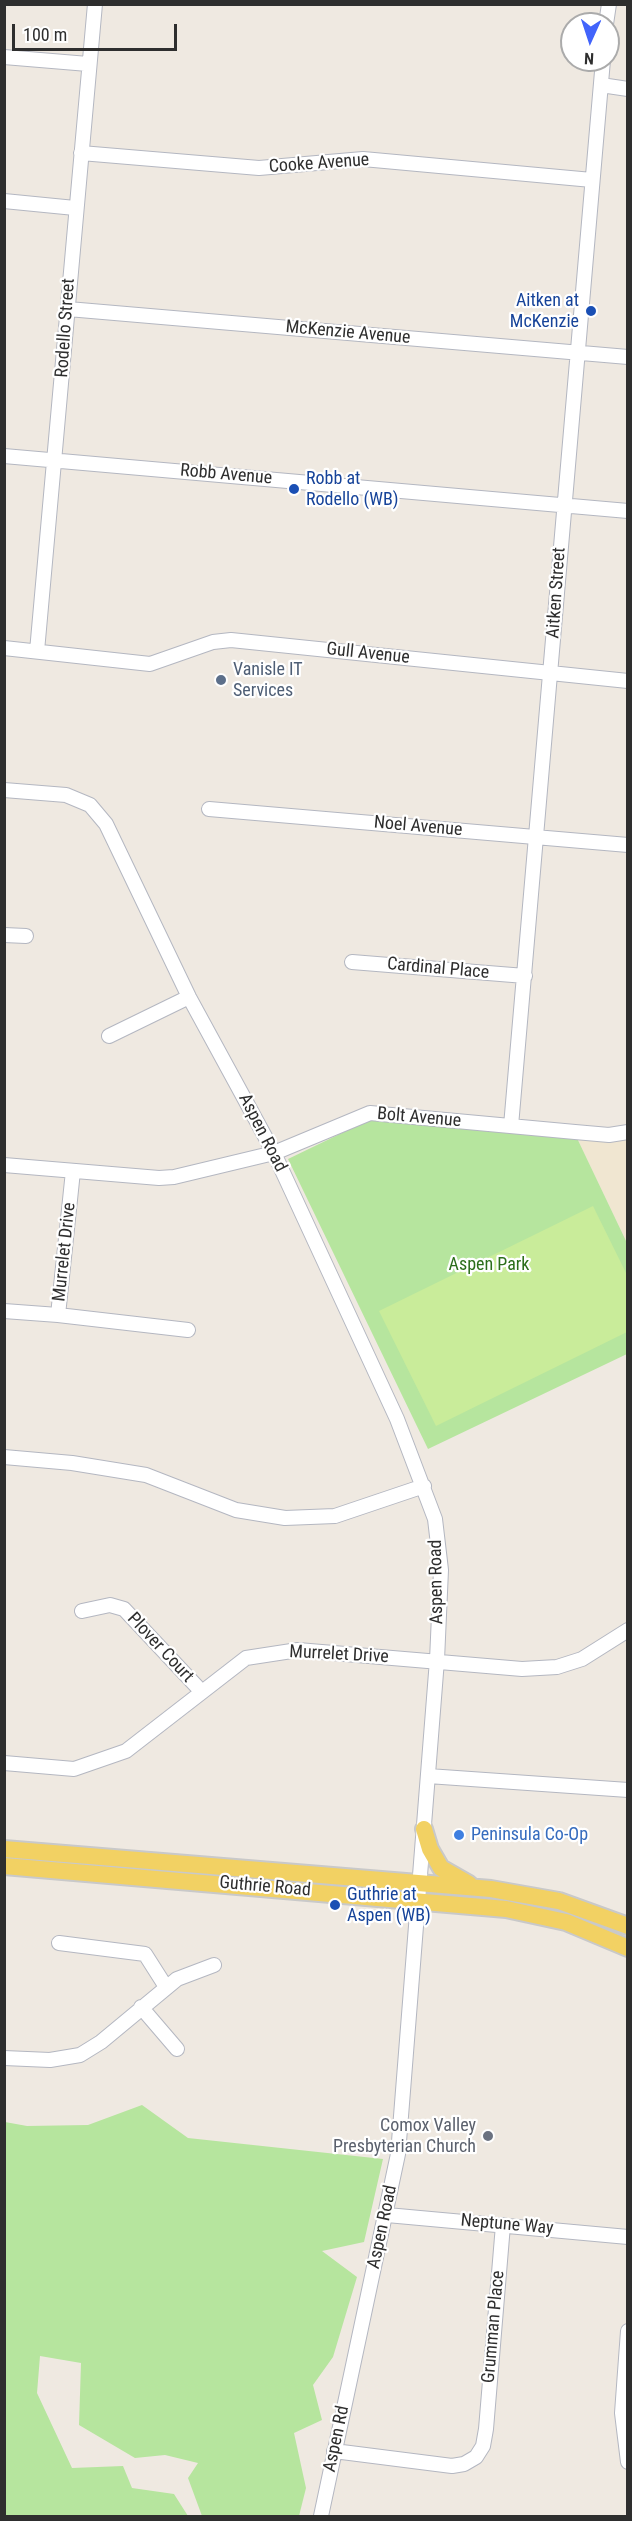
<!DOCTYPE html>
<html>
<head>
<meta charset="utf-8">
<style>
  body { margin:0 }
  #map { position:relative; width:632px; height:2521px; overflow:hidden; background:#efe9e1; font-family:"Roboto Condensed",sans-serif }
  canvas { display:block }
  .frame { position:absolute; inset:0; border:6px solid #2e2e2e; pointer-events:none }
  .north { position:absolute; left:560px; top:12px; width:60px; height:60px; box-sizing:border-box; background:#fff; border:2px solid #ababab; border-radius:50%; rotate:183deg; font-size:16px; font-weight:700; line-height:24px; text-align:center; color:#2e2e2e }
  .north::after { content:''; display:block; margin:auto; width:21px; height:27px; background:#4264fb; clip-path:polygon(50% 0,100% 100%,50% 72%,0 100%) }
  .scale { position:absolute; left:12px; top:24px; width:165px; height:27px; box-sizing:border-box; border:3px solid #2e2e2e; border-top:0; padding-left:8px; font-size:18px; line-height:21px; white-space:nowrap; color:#2e2e2e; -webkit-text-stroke:4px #fff; paint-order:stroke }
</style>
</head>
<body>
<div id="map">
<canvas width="632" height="2521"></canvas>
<div class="frame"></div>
<div class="north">N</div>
<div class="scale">100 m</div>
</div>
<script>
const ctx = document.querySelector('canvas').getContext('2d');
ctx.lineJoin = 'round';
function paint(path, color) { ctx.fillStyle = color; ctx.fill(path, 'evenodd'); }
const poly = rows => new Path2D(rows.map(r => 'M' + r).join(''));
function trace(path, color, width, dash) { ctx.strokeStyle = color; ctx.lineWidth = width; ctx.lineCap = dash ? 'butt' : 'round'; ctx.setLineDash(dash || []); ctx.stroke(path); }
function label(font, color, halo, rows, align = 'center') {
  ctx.font = font + ' "Roboto Condensed",sans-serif'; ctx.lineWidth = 4.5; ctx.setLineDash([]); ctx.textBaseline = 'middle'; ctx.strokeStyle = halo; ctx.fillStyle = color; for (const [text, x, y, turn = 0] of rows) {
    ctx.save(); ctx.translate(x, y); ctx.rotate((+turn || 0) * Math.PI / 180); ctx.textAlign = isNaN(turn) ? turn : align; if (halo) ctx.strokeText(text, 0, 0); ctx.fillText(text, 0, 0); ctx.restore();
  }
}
paint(poly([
  [576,1136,627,1138,627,1243]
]), '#f0e6d1');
paint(poly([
  [375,1117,576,1136,627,1243,627,1354,428,1449,288,1159],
  [142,2105,188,2138,383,2159,364,2242,322,2251,357,2277,333,2357,313,2385,322,2420,294,2433,306,2488,299,2516,202,2516,188,2478,198,2463,165,2455,135,2458,79,2425,81,2363,40,2356,37,2393,72,2468,123,2466,132,2488,174,2494,188,2516,5,2516,5,2122,27,2126,88,2125]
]), '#b6e59e');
paint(poly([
  [593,1206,627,1275,627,1332,436,1426,379,1311]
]), '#c9ec9a');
const minor = poly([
  [606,24,609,4],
  [4,57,88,64],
  [601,85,628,89],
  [81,153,259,168,363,159,592,180],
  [4,201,75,208],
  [68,309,628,357],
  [4,456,628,511],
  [4,648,150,664,213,642,231,640,628,681],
  [37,651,95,4],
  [4,790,66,795,90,805,106,824,189,997,274,1153,397,1419,435,1519,441,1570,437,1660,398,2154,321,2516],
  [209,809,628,845],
  [4,935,26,936],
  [352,962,525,976],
  [109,1036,189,997],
  [511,1126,603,60],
  [4,1165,159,1178,174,1177,274,1153,370,1113,575,1132,609,1135,628,1132],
  [4,1311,58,1315,73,1171],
  [58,1315,188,1330],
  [4,1457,72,1463,146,1475,236,1510,285,1518,335,1516,424,1486],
  [82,1611,110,1605,124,1609,201,1691],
  [4,1763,74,1769,126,1751,246,1658,298,1650,522,1669,557,1667,582,1659,628,1630],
  [428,1776,628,1790],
  [59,1943,145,1954,166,1987],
  [141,2007,177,2049],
  [4,2058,50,2060,80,2055,101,2042,177,1979,214,1965],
  [387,2215,628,2237],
  [628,2331,622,2413,628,2462],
  [334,2451,452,2466,464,2464,476,2457,483,2446,486,2429,503,2225]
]);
const major = poly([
  [424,1829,430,1849,441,1868,469,1884],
  [4,1849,491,1889,559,1901,628,1926],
  [4,1866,506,1909,566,1922,628,1948]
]);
trace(minor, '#b4b7c1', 16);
trace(major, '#c9c9c9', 20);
trace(minor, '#fff', 14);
trace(major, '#f2d163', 16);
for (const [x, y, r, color] of [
  [591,311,6,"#1a4fb4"],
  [294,489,6,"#1a4fb4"],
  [221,680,6,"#5c6f8a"],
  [459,1835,6,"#3f7fe0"],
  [335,1905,6,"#1a4fb4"],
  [488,2136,6,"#6b7280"]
]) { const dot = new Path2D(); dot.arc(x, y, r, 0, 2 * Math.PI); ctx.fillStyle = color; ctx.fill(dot); trace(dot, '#fff', 2); }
label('18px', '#2e2e2e', '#fff', [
  ["Cooke Avenue",319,164,-4],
  ["Rodello Street",66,328,-86],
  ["McKenzie Avenue",348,333,5],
  ["Robb Avenue",226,475,5],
  ["Aitken Street",557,593,-86],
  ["Gull Avenue",368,654,6],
  ["Noel Avenue",418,827,5],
  ["Cardinal Place",438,969,5],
  ["Bolt Avenue",419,1118,5],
  ["Aspen Road",262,1133,63],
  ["Murrelet Drive",65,1252,-84],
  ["Aspen Road",437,1582,-91],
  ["Plover Court",160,1648,47],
  ["Murrelet Drive",339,1655,3],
  ["Guthrie Road",265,1887,5],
  ["Neptune Way",507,2225,5],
  ["Aspen Road",383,2227,-78],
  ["Grumman Place",494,2327,-85],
  ["Aspen Rd",337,2439,-78]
]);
label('18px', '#164399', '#fff', [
  ["Aitken at",579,301,"right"],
  ["McKenzie",579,322,"right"],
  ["Robb at",306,479],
  ["Rodello (WB)",306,500],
  ["Guthrie at",347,1895],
  ["Aspen (WB)",347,1916]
], 'left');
label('18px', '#4e5e75', '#fff', [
  ["Vanisle IT",233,670],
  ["Services",233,691]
], 'left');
label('18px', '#2c6e1b', '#fff', [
  ["Aspen Park",489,1265]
]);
label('18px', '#366cbe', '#fff', [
  ["Peninsula Co-Op",471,1835]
], 'left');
label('18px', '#5b616d', '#fff', [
  ["Comox Valley",476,2126],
  ["Presbyterian Church",476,2147]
], 'right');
</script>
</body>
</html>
